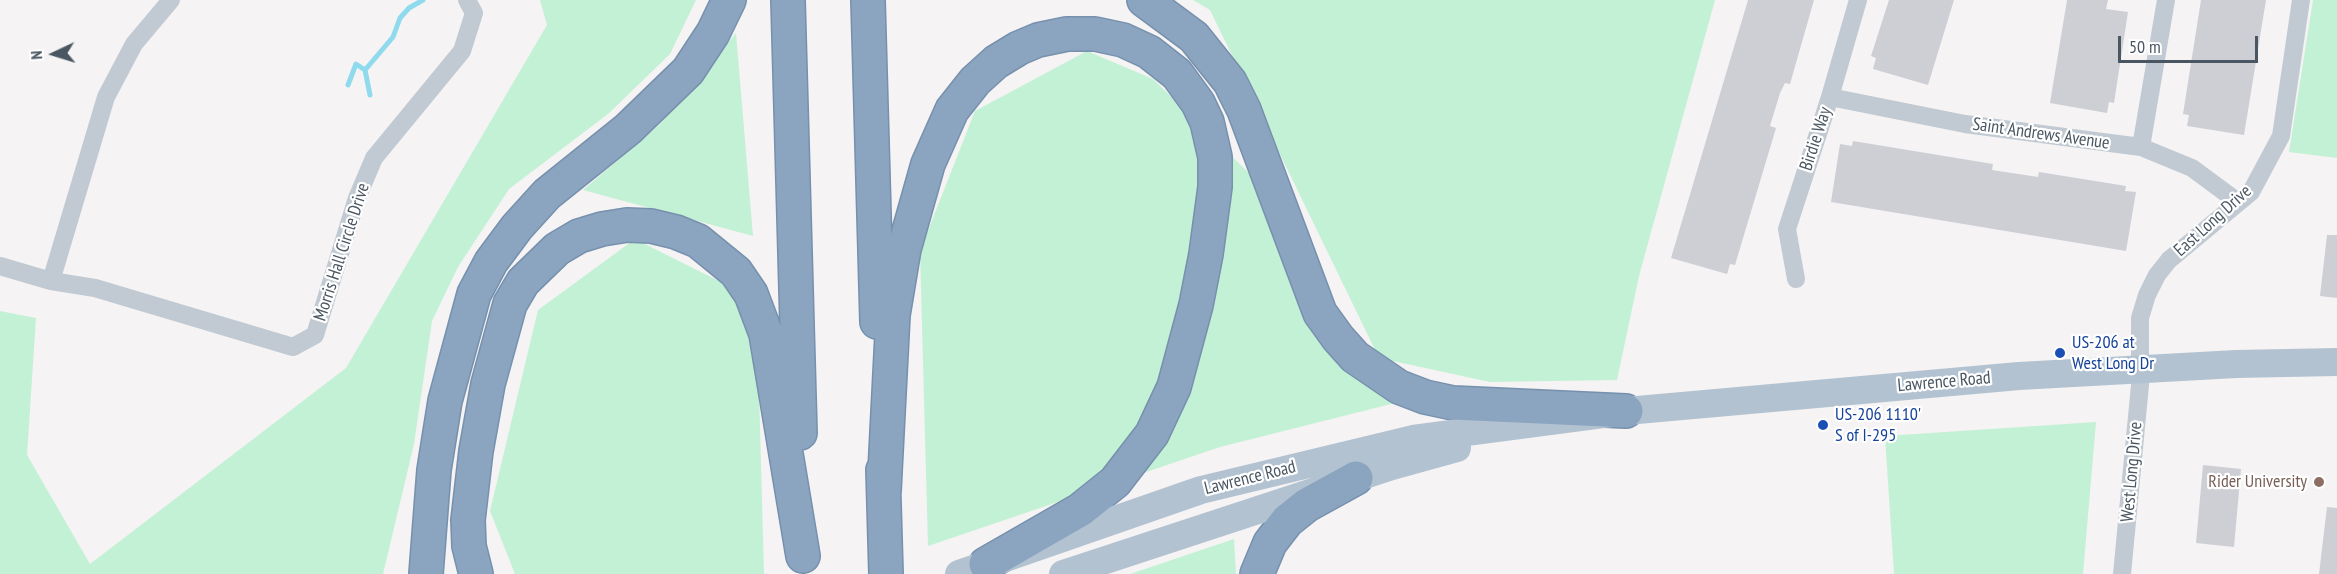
<!DOCTYPE html>
<html>
<head>
<meta charset="utf-8">
<style>
  body { margin:0 }
  #map { position:relative; width:2337px; height:574px; overflow:hidden; background:#f5f3f3; font-family:"PT Sans Narrow",sans-serif }
  canvas { display:block }
  .north { position:absolute; left:24px; top:24px; width:60px; height:60px; -webkit-text-stroke:4px #fff; paint-order:stroke; rotate:266deg; font-size:16px; font-weight:700; line-height:24px; text-align:center; color:#4a5661 }
  .north::after { content:''; display:block; margin:auto; width:21px; height:27px; background:#4a5661; clip-path:polygon(50% 0,100% 100%,50% 72%,0 100%) }
  .scale { position:absolute; left:2118px; top:36px; width:140px; height:27px; box-sizing:border-box; border:3px solid #4a5661; border-top:0; padding-left:8px; font-size:18px; line-height:21px; white-space:nowrap; color:#4a5661; -webkit-text-stroke:4px #fff; paint-order:stroke }
</style>
</head>
<body>
<div id="map">
<canvas width="2337" height="574"></canvas>
<div class="north">N</div>
<div class="scale">50 m</div>
</div>
<script>
const ctx = document.querySelector('canvas').getContext('2d');
ctx.lineJoin = 'round';
function paint(path, color) { ctx.fillStyle = color; ctx.fill(path, 'evenodd'); }
const poly = rows => new Path2D(rows.map(r => 'M' + r).join(''));
function trace(path, color, width, dash) { ctx.strokeStyle = color; ctx.lineWidth = width; ctx.lineCap = dash ? 'butt' : 'round'; ctx.setLineDash(dash || []); ctx.stroke(path); }
function label(font, color, halo, rows, align = 'center') {
  ctx.font = font + ' "PT Sans Narrow",sans-serif'; ctx.lineWidth = 4.5; ctx.setLineDash([]); ctx.textBaseline = 'middle'; ctx.strokeStyle = halo; ctx.fillStyle = color; for (const [text, x, y, turn = 0] of rows) {
    ctx.save(); ctx.translate(x, y); ctx.rotate((+turn || 0) * Math.PI / 180); ctx.textAlign = isNaN(turn) ? turn : align; if (halo) ctx.strokeText(text, 0, 0); ctx.fillText(text, 0, 0); ctx.restore();
  }
}
paint(poly([
  [540,0,696,0,670,54,608,114,509,189,458,267,432,321,414,444,383,574,0,574,0,311,36,318,27,455,90,564,346,368,547,25],
  [1193,0,1715,0,1639,276,1617,380,1490,382,1379,358,1210,10],
  [2313,0,2337,0,2337,158,2289,152],
  [736,33,753,236,583,190,659,125],
  [1087,51,1153,79,1261,185,1323,339,1403,401,1220,447,928,546,920,251,975,111],
  [635,239,739,291,757,317,764,574,515,574,490,511,538,310],
  [2096,422,2083,574,1894,574,1885,436],
  [1234,539,1236,574,1130,574]
]), '#c3f1d5');
trace(poly([
  [348,85,356,64,365,70],
  [370,95,365,70,393,37,400,18,409,8,423,0]
]), '#90daee', 5);
paint(poly([
  [1748,0,1814,0,1790,84,1785,83,1780,93,1770,126,1776,128,1735,265,1730,264,1727,274,1671,258],
  [1889,0,1954,0,1928,85,1873,69,1876,58,1871,56],
  [2067,0,2108,0,2106,9,2128,12,2114,103,2109,102,2107,113,2050,103],
  [2201,0,2266,0,2244,135,2187,126,2189,115,2183,114],
  [1853,141,1993,164,1992,170,2038,177,2039,172,2126,186,2125,191,2136,192,2126,251,1831,202,1840,144,1852,146],
  [2327,235,2337,235,2337,298,2320,296],
  [2203,465,2241,469,2234,547,2196,543],
  [2327,507,2337,508,2337,574,2319,574]
]), '#cdcfd5');
const motorway = poly([
  [788,0,800,433],
  [868,0,877,322],
  [1144,0,1194,37,1230,82,1244,110,1320,313,1338,338,1355,357,1399,387,1425,397,1453,403,1626,411],
  [883,470,886,574],
  [884,491,893,315,904,249,928,164,952,110,975,81,996,62,1019,48,1038,40,1067,34,1095,34,1123,40,1149,52,1177,74,1198,103,1207,122,1215,157,1215,187,1206,254,1196,305,1174,387,1152,434,1115,482,1080,510,986,564],
  [426,574,434,470,445,401,474,294,491,262,517,227,547,194,628,129,688,71,713,33,729,0],
  [476,574,469,546,468,520,476,451,488,384,510,304,523,282,557,249,579,236,602,229,627,225,651,226,676,232,698,241,736,272,751,294,766,334,803,556],
  [1257,574,1270,543,1287,521,1307,505,1356,478]
]);
trace(motorway, '#7690ad', 36);
trace(poly([
  [1830,97,1965,124,2141,147,2192,168,2238,202],
  [2141,147,2166,0],
  [0,266,51,281,95,288,293,347,315,335,357,198,374,158,462,51,474,13,467,0],
  [1796,279,1787,229,1830,97,1858,0],
  [51,281,106,97,134,44,171,0],
  [2122,574,2140,385,2140,318,2147,295,2157,275,2169,260,2251,192,2281,136,2301,0]
]), '#c1cad2', 18);
trace(poly([
  [959,574,1201,490,1413,439,1626,411,2019,376,2236,364,2337,362],
  [1063,574,1392,466,1457,448]
]), '#b3c2d1', 28);
trace(motorway, '#8ba5c1', 33);
for (const [x, y, r, color] of [
  [2060,353,6,"#1a4fb4"],
  [1823,425,6,"#1a4fb4"],
  [2319,482,6,"#8d6e63"]
]) { const dot = new Path2D(); dot.arc(x, y, r, 0, 2 * Math.PI); ctx.fillStyle = color; ctx.fill(dot); trace(dot, '#fff', 2); }
label('18px', '#4a5661', '#fff', [
  ["Saint Andrews Avenue",2041,134,8],
  ["Birdie Way",1816,139,-72],
  ["East Long Drive",2213,221,-42],
  ["Morris Hall Circle Drive",342,252,-72],
  ["Lawrence Road",1944,382,-5],
  ["West Long Drive",2132,472,-85],
  ["Lawrence Road",1250,478,-14]
]);
label('18px', '#164399', '#fff', [
  ["US-206 at",2072,343],
  ["West Long Dr",2072,364],
  ["US-206 1110'",1835,415],
  ["S of I-295",1835,436]
], 'left');
label('18px', '#785e54', '#fff', [
  ["Rider University",2307,482]
], 'right');
</script>
</body>
</html>
